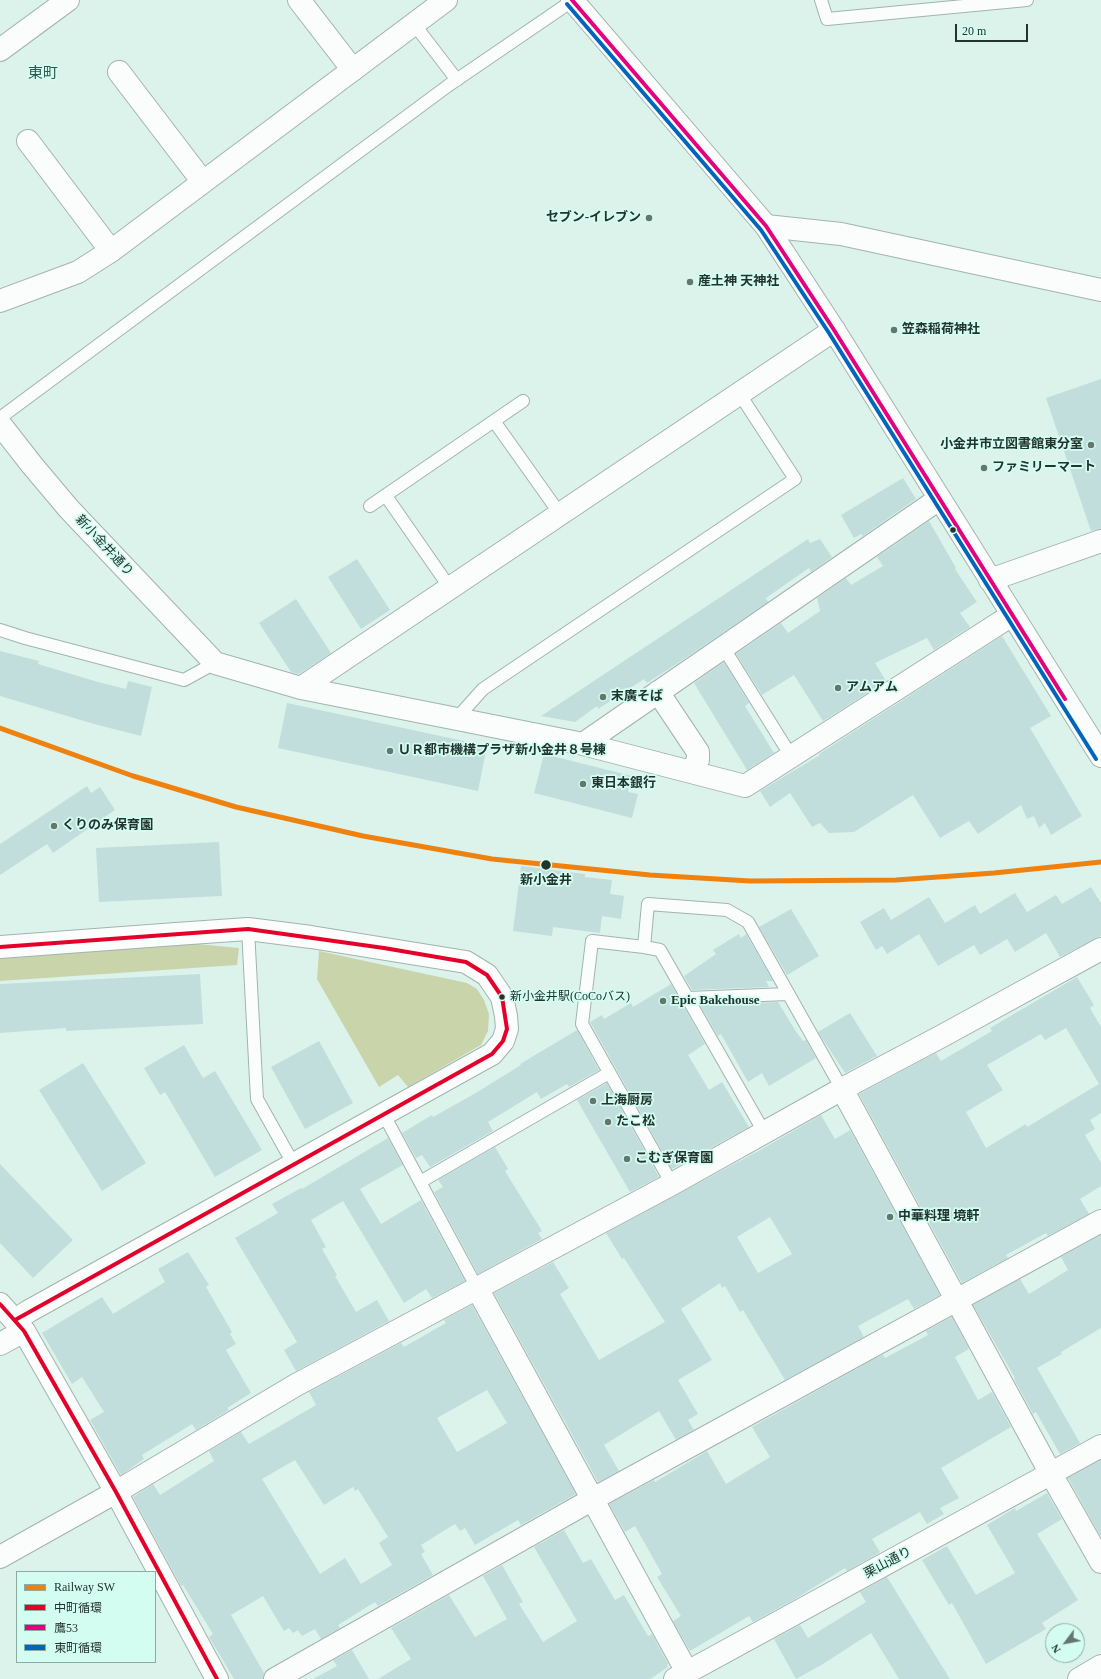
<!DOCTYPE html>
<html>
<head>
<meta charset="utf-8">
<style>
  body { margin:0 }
  #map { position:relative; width:1101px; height:1679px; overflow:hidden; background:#dcf3ec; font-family:"Times New Roman","Noto Sans JP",serif }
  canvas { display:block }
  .legend { position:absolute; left:16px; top:1571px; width:140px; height:92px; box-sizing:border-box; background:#d2fdf0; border:1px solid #8caca2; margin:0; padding:5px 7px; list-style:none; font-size:12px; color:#23332e }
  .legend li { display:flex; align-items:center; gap:8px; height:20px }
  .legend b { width:20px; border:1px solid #8caca2 }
  .north { position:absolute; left:1045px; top:1623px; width:40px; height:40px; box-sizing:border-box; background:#d2fdf0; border:1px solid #8caca2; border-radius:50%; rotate:238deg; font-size:11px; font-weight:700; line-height:16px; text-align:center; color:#23332e }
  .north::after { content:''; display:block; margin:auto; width:14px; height:18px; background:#647670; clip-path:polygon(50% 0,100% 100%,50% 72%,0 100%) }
  .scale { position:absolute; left:955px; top:24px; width:73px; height:18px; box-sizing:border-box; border:2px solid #23332e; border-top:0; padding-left:5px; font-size:12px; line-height:14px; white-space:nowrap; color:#23332e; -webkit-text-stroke:3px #d2fdf0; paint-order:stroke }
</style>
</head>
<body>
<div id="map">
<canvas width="1101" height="1679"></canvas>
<ul class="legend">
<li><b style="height:5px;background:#ef810f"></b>Railway SW</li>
<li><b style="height:5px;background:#e4002b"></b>中町循環</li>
<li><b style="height:5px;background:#e5007d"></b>鷹53</li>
<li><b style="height:5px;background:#0065bd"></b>東町循環</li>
</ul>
<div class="north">N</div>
<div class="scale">20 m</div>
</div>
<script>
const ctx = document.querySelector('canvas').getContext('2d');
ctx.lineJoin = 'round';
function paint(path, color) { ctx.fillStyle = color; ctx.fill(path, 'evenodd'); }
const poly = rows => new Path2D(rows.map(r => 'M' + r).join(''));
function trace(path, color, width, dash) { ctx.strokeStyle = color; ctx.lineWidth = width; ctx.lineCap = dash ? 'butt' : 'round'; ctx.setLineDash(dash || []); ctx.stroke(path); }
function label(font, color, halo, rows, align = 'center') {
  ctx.font = font + ' "Times New Roman","Noto Sans JP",serif'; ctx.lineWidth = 3.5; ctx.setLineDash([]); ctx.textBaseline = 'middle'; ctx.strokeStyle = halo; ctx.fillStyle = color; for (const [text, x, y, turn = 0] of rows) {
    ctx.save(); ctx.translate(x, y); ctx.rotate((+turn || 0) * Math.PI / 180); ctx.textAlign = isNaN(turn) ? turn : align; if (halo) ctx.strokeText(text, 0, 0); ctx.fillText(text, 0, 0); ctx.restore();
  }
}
paint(poly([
  [177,942,239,948,237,965,0,981,0,955],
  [319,951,467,983,477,989,484,1000,489,1014,488,1031,481,1045,408,1087,398,1075,379,1087,317,979]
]), '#c9d4ab');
paint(poly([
  [1101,379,1101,529,1091,531,1046,398],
  [903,478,916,499,863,536,861,534,854,538,841,515],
  [929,521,956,568,955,569,977,602,960,613,970,627,934,650,927,638,875,663,886,681,823,721,794,675,762,695,736,654,781,623,788,633,820,611,817,598,846,578,851,585,883,566,877,557],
  [808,539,810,543,820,539,832,557,811,572,809,568,766,598,768,602,681,661,647,683,644,679,598,709,597,706,575,722,541,716],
  [357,559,390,610,361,629,328,577],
  [296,599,331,653,299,674,291,672,259,623],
  [1002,636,1051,716,1030,728,1082,816,1051,835,1045,823,1039,828,1034,816,1027,819,1021,805,978,834,969,821,940,838,913,795,854,832,829,833,820,823,812,827,790,793,770,807,760,791,820,755,819,754],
  [0,651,39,661,38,664,98,682,126,689,128,681,152,687,141,736,94,724,0,696],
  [724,662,749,703,745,706,774,753,747,770,694,683],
  [287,703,487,746,478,791,278,748],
  [544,754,632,776,628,792,638,794,632,818,534,793],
  [87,786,91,793,100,787,115,810,53,853,47,844,0,875,0,844],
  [219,842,222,896,99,902,96,848],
  [521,866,585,874,585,877,612,880,610,894,624,896,621,919,602,916,600,933,553,927,552,936,513,931],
  [1091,887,1101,903,1101,936,1060,957,1046,933,1015,952,1007,939,980,955,974,945,938,966,919,934,887,954,882,946,876,950,860,922,884,908,891,920,929,897,945,923,975,905,980,914,1015,893,1027,912,1056,895,1062,904],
  [791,909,819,956,787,975,759,927],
  [739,934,741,938,746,934,773,981,766,981,769,987,692,990,684,976,716,954,713,950],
  [200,974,203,1024,66,1031,66,1028,0,1033,0,984],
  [1077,977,1094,1005,1090,1008,1101,1027,1101,1113,1090,1120,1095,1129,1085,1135,1101,1163,1101,1186,1080,1199,1089,1214,1048,1236,1046,1233,1006,1255,1008,1258,962,1283,859,1094,936,1053,941,1061,992,1031,990,1028],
  [1066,1028,1099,1084,1027,1127,1026,1124,986,1148,966,1112,1003,1090,987,1065,1041,1034,1045,1040],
  [671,984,705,1044,688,1055,709,1090,722,1082,749,1127,672,1169,590,1022,602,1015,604,1019,631,1003,633,1007],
  [778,1002,795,1030,803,1041,806,1040,816,1058,769,1086,762,1073,748,1082,721,1034,718,1036,700,1005],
  [850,1013,877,1056,845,1073,818,1032],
  [577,1030,599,1070,569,1087,567,1084,541,1099,537,1092,488,1122,493,1131,430,1167,422,1155,416,1158,402,1133,432,1115,433,1117,474,1094,521,1065,520,1064],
  [319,1041,353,1103,305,1129,271,1067],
  [184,1045,203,1078,215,1071,262,1150,215,1177,165,1092,160,1095,144,1068],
  [83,1063,146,1163,102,1191,39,1090],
  [607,1083,659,1177,630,1192,577,1100],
  [821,1115,835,1139,850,1130,940,1295,914,1309,908,1299,858,1326,864,1337,785,1380,743,1310,740,1312,725,1286,722,1288,720,1283,681,1309,712,1360,678,1380,698,1414,688,1420,694,1430,676,1440,659,1411,604,1445,619,1471,598,1482,494,1293,553,1262,569,1288,560,1294,599,1360,665,1322,624,1258,622,1259,606,1233,762,1149],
  [770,1217,792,1254,758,1273,737,1237],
  [388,1138,403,1165,360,1189,381,1224,421,1200,465,1281,432,1298,426,1289,404,1303,343,1201,311,1220,326,1247,322,1249,337,1275,335,1276,356,1312,377,1300,389,1321,296,1371,284,1350,297,1342,235,1238,278,1213,272,1204,301,1188,302,1189],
  [495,1147,508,1169,505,1171,542,1231,538,1233,542,1239,478,1274,434,1192,443,1187,438,1180],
  [0,1164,73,1240,33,1278,0,1243],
  [1101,1235,1101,1328,1061,1352,1062,1354,1037,1368,1080,1443,1060,1454,1036,1412,1033,1414,1014,1379,1015,1378,973,1305,1020,1279,1029,1294,1068,1270,1061,1257],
  [188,1252,209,1285,206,1287,232,1332,230,1334,236,1344,226,1350,251,1393,227,1408,229,1410,196,1430,192,1424,142,1455,144,1459,121,1475,90,1420,104,1412,82,1377,72,1384,42,1333,102,1297,113,1314,165,1282,158,1269],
  [472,1305,576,1494,521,1525,518,1520,475,1545,465,1528,460,1531,455,1524,421,1545,425,1552,421,1554,433,1575,378,1606,375,1602,338,1625,340,1628,321,1639,315,1629,302,1636,298,1630,293,1633,289,1628,284,1631,263,1596,231,1615,264,1673,263,1679,234,1679,209,1637,213,1634,183,1585,181,1586,133,1497,153,1484,160,1495,214,1461,209,1451,241,1432,249,1444,316,1405,309,1392,401,1343,404,1347,446,1323,444,1320],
  [487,1390,507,1423,457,1452,437,1418],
  [295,1460,324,1505,353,1487,355,1491,358,1489,388,1537,379,1543,392,1565,361,1584,345,1558,320,1574,262,1479],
  [952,1317,969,1349,955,1357,978,1400,992,1392,1011,1427,941,1468,959,1498,940,1508,944,1514,927,1524,920,1512,872,1539,880,1552,874,1556,847,1571,845,1568,795,1599,753,1622,749,1616,690,1651,673,1621,681,1616,657,1577,662,1574,635,1526,625,1532,609,1504,654,1480,655,1482,707,1451,726,1484,770,1457,752,1427,876,1358,883,1355,885,1358,928,1335,926,1331],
  [1101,1460,1101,1537,1068,1478],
  [1047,1493,1062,1519,1037,1534,1078,1600,1042,1623,1046,1629,986,1664,952,1603,949,1605,922,1560,947,1546,976,1595,1015,1573,987,1525,1015,1508,1016,1511],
  [564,1530,583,1563,591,1559,615,1600,624,1595,648,1636,652,1634,668,1664,667,1665,668,1667,650,1679,378,1679,411,1659,391,1628,449,1595,475,1637,507,1619,483,1576,502,1565,523,1602,519,1604,543,1642,577,1621,534,1547],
  [887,1577,950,1679,899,1679,871,1633,823,1664,796,1679,774,1639,800,1625,808,1638,866,1602,860,1592],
  [352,1650,369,1679,313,1679,337,1666,333,1660]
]), '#c1dedc');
const service = poly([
  [821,0,827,19,1027,0],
  [414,24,457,80],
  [0,418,449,85,572,1],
  [494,421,560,514],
  [386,496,450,588],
  [370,506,523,401],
  [0,630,25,638,184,680,215,663],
  [723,647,791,756],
  [457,718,483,689,795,479,739,393],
  [248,929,257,1099,294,1165],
  [644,947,660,950,764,1132],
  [688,998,788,994],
  [384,1115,477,1288],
  [420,1182,609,1073],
  [672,1184,582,1024,592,941,644,947,648,904,727,910,748,922,842,1089]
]);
const minor = poly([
  [299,0,353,70],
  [0,50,68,0],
  [119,72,203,182],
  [28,141,111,251],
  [766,226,841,234,1101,290],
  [0,301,78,272,111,251,446,0],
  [0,424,32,465,69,509,215,663,301,688,583,744,745,786,1012,615],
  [990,580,1101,541],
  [301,688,834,330],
  [658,692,698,752,698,760,691,772],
  [583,744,939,499],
  [0,947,176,934],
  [842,1089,1051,1474,1101,1562],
  [477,1288,687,1672],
  [0,1304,24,1331,116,1492,217,1679],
  [0,1344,24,1331],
  [0,1557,116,1492,296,1385,672,1184,842,1089,942,1036,1101,949],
  [275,1679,593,1499,1101,1221],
  [675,1679,1101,1446],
  [1079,1679,1101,1666]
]);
const tertiary = poly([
  [15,1320,29,1311,492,1054,503,1041,507,1029,506,1016,502,997,487,975,466,962,311,937,248,929,176,934]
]);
const secondary = poly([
  [572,0,766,226,834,330,1101,756]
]);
trace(service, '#a2b3ae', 14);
trace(minor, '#a2b3ae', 24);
trace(tertiary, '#a2b3ae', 24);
trace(secondary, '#a2b3ae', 24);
trace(service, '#fafdfc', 12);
trace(minor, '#fafdfc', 22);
trace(tertiary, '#fafdfc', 22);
trace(secondary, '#fafdfc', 22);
trace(poly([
  [0,947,248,929,384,948,466,962,487,975,502,997,507,1029,503,1041,492,1054,15,1320],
  [0,1304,24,1331,116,1492,217,1679]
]), '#e4002b', 4);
trace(poly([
  [572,0,766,226,834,330,1065,699]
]), '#e5007d', 4);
trace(poly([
  [567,4,761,230,829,333,1096,759]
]), '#0065bd', 4);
trace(poly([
  [0,728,133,776,236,807,363,836,492,859,650,875,750,881,896,880,994,873,1101,862]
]), '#ef810f', 5);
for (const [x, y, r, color] of [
  [649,218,4,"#647670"],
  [690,282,4,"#647670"],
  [894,330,4,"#647670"],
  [1091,445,4,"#647670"],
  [984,468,4,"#647670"],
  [953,530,3.5,"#23332e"],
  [838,688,4,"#647670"],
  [603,697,4,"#647670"],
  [390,751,4,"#647670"],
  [583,784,4,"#647670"],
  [54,826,4,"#647670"],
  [546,865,5.5,"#23332e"],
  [502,997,3.5,"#23332e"],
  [663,1001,4,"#647670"],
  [593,1101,4,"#647670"],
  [608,1122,4,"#647670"],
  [627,1159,4,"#647670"],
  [890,1217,4,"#647670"]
]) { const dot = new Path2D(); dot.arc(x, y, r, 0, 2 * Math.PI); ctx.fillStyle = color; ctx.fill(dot); trace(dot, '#d2fdf0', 1.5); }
label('12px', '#23332e', '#d2fdf0', [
  ["新小金井駅(CoCoバス)",510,997]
], 'left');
label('bold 13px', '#23332e', '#d2fdf0', [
  ["セブン-イレブン",641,218,"right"],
  ["産土神 天神社",698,282],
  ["笠森稲荷神社",902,330],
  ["小金井市立図書館東分室",1083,445,"right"],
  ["ファミリーマート",992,468],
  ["アムアム",846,688],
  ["末廣そば",611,697],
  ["ＵＲ都市機構プラザ新小金井８号棟",398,751],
  ["東日本銀行",591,784],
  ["くりのみ保育園",62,826],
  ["Epic Bakehouse",671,1001],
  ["上海厨房",601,1101],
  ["たこ松",616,1122],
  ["こむぎ保育園",635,1159],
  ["中華料理 境軒",898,1217]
], 'left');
label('13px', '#23332e', '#d2fdf0', [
  ["新小金井通り",104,546,47],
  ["栗山通り",888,1563,-28]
]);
label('bold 13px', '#23332e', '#d2fdf0', [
  ["新小金井",546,881]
]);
label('15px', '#32584e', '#d2fdf0', [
  ["東町",43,74]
]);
</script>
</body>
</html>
